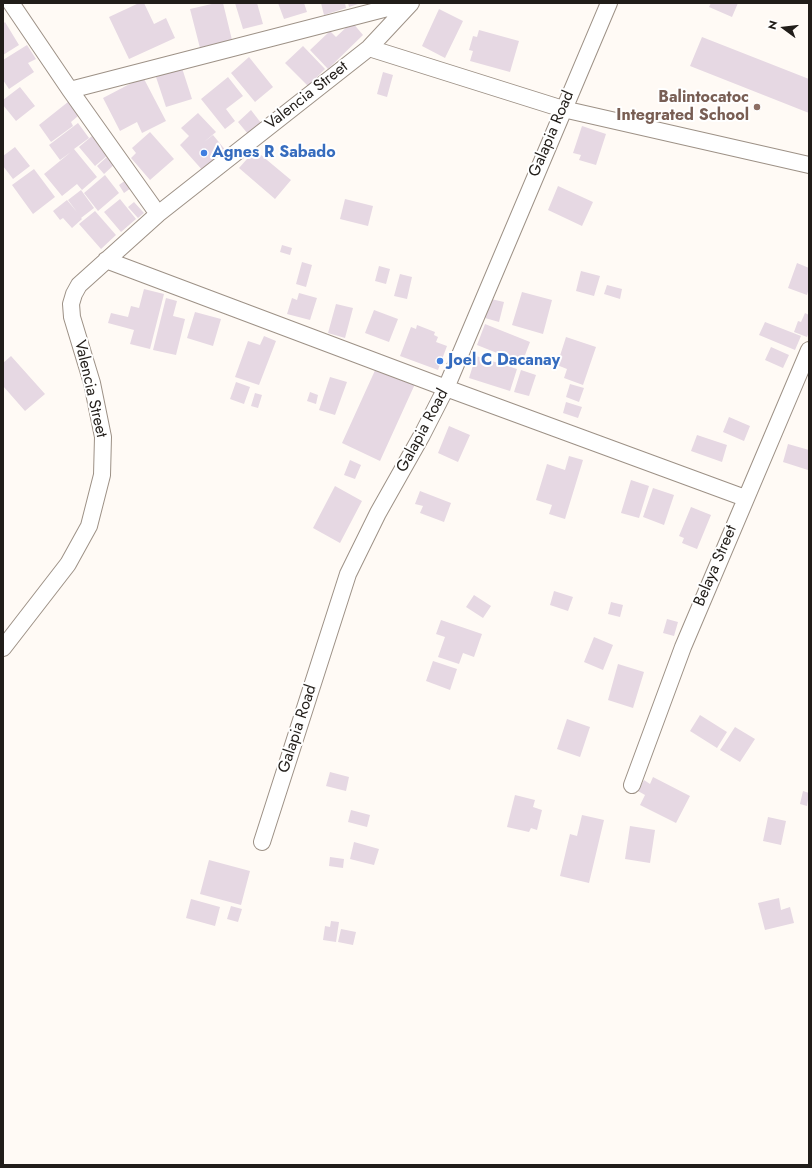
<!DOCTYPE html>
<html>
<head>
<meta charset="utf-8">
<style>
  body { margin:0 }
  #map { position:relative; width:812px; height:1168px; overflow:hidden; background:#fffaf5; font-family:Jost,sans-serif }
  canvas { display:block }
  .frame { position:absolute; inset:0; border:4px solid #211d19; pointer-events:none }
  .north { position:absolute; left:764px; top:8px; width:40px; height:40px; -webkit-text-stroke:3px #fff; paint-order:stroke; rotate:285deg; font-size:11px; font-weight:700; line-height:16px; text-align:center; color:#211d19 }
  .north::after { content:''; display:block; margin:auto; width:14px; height:18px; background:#211d19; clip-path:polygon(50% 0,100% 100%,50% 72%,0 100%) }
</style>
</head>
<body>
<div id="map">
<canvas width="812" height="1168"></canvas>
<div class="frame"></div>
<div class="north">N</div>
</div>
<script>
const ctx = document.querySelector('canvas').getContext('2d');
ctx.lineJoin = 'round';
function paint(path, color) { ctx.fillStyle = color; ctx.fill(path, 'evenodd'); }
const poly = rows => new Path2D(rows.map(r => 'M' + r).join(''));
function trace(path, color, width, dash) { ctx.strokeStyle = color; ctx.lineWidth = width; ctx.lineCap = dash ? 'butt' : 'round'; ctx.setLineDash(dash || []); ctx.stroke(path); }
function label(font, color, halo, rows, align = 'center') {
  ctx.font = font + ' Jost,sans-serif'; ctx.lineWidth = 4; ctx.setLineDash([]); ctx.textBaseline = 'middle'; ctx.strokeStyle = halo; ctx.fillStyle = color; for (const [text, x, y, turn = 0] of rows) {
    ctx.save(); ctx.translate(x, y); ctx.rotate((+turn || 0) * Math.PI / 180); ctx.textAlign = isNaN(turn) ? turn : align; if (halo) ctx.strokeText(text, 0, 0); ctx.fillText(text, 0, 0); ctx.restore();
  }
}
paint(poly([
  [139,3,144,3,154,24,166,18,175,38,129,59,109,17],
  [216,3,223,3,232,40,200,48,190,9],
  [235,3,257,3,263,24,243,29],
  [278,3,304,3,307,12,284,19],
  [321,3,345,3,346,8,324,15],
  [348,3,361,3,349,7],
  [711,3,738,3,732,17,709,7],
  [439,9,463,21,445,58,422,46],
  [5,22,19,45,3,55,3,24],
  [352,22,363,35,328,69,310,50,330,31,336,37],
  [479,30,519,41,510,72,470,61,473,51,469,50,473,36,477,37],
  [702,37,809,79,809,113,690,66],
  [27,45,36,59,28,63,34,72,9,89,3,80,3,60],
  [303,46,325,69,308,86,285,63],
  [249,57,273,87,255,102,231,73],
  [182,68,192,99,166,107,156,77],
  [383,72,393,75,387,97,377,94],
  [143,77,166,121,142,133,137,122,120,131,103,98],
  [228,77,243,96,226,109,235,121,225,129,201,99],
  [20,87,35,106,16,121,3,105,3,100],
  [68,102,78,116,71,122,73,126,51,142,39,125],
  [251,110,261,123,248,134,238,122],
  [198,113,216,132,204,142,213,135,227,152,204,172,180,145,189,136,181,128],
  [78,123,89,138,74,149,97,177,82,190,77,184,62,196,44,174,71,152,60,160,49,145],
  [582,126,606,134,596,165,579,160,581,155,573,153],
  [150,132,174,159,150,180,131,158,136,153,132,148],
  [92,136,108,155,95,166,79,147],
  [15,147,30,166,13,179,3,166,3,156],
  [255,150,291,180,275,199,239,168],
  [109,155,116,163,104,174,97,166],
  [34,169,55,197,33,214,12,185],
  [105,175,119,193,98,211,84,193],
  [126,180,131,188,124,193,119,185],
  [558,186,593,202,582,226,548,210],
  [81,190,94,208,81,218,82,219,72,228,63,218,60,220,53,211,67,200,77,212,68,200],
  [120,199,136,219,121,232,104,212],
  [345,199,373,206,368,226,340,219],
  [134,202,144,213,138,218,128,207],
  [95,211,116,235,101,249,79,224],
  [282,245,292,248,290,255,280,252],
  [302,262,312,265,306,287,296,284],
  [797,263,809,268,809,288,807,295,788,288],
  [379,266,390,269,386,284,375,281],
  [581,271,600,276,594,296,576,291],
  [400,274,412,277,407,299,394,296],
  [607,285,622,289,620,299,604,294],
  [144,289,164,294,150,349,130,344,134,330,108,323,111,313,128,317,131,306,139,308],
  [522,292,552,300,543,334,512,325],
  [299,293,317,298,310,320,287,314,292,298,297,300],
  [166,298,177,301,173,316,185,319,176,355,153,350],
  [491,299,504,302,499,322,485,318],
  [336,304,353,308,345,338,328,333],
  [374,310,398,319,389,342,365,333],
  [195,312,221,319,213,346,187,338],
  [805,313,809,315,809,332,807,337,794,332,798,321,801,322],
  [765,322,801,336,795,350,759,335],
  [485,324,530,342,522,363,477,345],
  [417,325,435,332,434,335,438,337,436,342,447,346,438,370,400,356,411,327,416,329],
  [264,336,276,341,259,385,235,377,248,341,260,345],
  [566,337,596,347,583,385,564,378,567,369,557,365],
  [771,347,789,355,783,368,765,360],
  [11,356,45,394,25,411,3,386,3,363],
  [476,356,517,369,510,391,469,378],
  [377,366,415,384,380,461,342,443],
  [521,370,536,375,529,396,514,392],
  [330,377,347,382,335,415,319,410],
  [236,382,250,387,244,404,230,399],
  [570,384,584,388,579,402,566,397],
  [310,392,318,395,316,404,307,401],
  [255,393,262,395,258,408,251,406],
  [566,402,582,407,578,418,563,413],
  [729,417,750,426,744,441,723,432],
  [449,426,470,435,458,462,438,453],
  [697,435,727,445,722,462,691,451],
  [788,444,809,450,808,470,783,462],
  [569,456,583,460,565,519,549,514,552,505,536,500,547,464,565,470],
  [350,460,361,465,355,479,344,475],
  [631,480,649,486,639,518,621,513],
  [335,486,362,501,340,543,313,528],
  [653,488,674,495,664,525,643,517],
  [420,491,451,503,444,522,420,513,423,506,415,504],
  [691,507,711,515,697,549,682,543,684,538,679,536],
  [554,591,573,597,568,611,550,605],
  [474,595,491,606,483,618,466,607],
  [611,602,623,605,620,617,608,614],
  [667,619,678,622,674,636,663,633],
  [441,620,482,634,474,657,463,653,459,664,438,657,445,637,436,634],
  [594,637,613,645,603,670,584,662],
  [433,661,457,669,450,690,426,681],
  [618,664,644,672,633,708,608,700],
  [700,715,727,732,717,748,690,731],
  [567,719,590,727,580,757,557,749],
  [735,727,755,739,740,762,720,750],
  [330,772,349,777,346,791,326,786],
  [653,777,690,796,676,823,640,805,645,795,638,791,644,780,650,784],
  [803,791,809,793,807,806,800,804],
  [515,795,535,800,533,807,542,810,537,830,531,828,529,832,507,827],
  [351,810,370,815,367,827,348,822],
  [582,815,604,820,589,883,560,876,570,834,577,836],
  [768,817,786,821,781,845,763,841],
  [630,826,655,830,650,863,625,859],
  [354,842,379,849,374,865,350,859],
  [330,857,344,859,343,868,329,866],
  [209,860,250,871,241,905,200,894],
  [779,898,781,910,790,907,794,923,765,930,758,903],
  [191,899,220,907,215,926,186,918],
  [231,906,242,909,238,922,227,919],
  [331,921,339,922,336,942,323,940,325,926,330,927],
  [341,929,356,932,353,945,338,942]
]), '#e6d8e3');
const minor = poly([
  [11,3,70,90,158,214],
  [369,48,563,109,809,165],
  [70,90,407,3],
  [106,260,446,388,745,498],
  [3,648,68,564,89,526,102,475,103,437,92,383,72,317,71,304,74,294,79,285,158,214,369,48,411,3],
  [632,785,683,647,809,350],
  [262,842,348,574,378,513,422,435,446,388,609,3]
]);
trace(minor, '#9d9186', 18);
trace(minor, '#fff', 16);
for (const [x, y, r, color] of [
  [757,107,4,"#8d6e63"],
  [204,153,4,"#3f7fe0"],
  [440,361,4,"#3f7fe0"]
]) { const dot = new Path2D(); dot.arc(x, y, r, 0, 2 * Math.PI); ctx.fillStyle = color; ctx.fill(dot); trace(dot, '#fff', 1.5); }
label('16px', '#211d19', '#fff', [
  ["Valencia Street",307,96,-38],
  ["Galapia Road",552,134,-67],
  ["Valencia Street",90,389,77],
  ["Galapia Road",423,431,-62],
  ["Belaya Street",716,566,-67],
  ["Galapia Road",298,729,-72]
]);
label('bold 16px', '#785e54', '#fff', [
  ["Balintocatoc",749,98],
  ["Integrated School",749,116]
], 'right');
label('bold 16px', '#366cbe', '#fff', [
  ["Agnes R Sabado",212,153],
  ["Joel C Dacanay",448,361]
], 'left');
</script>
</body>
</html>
